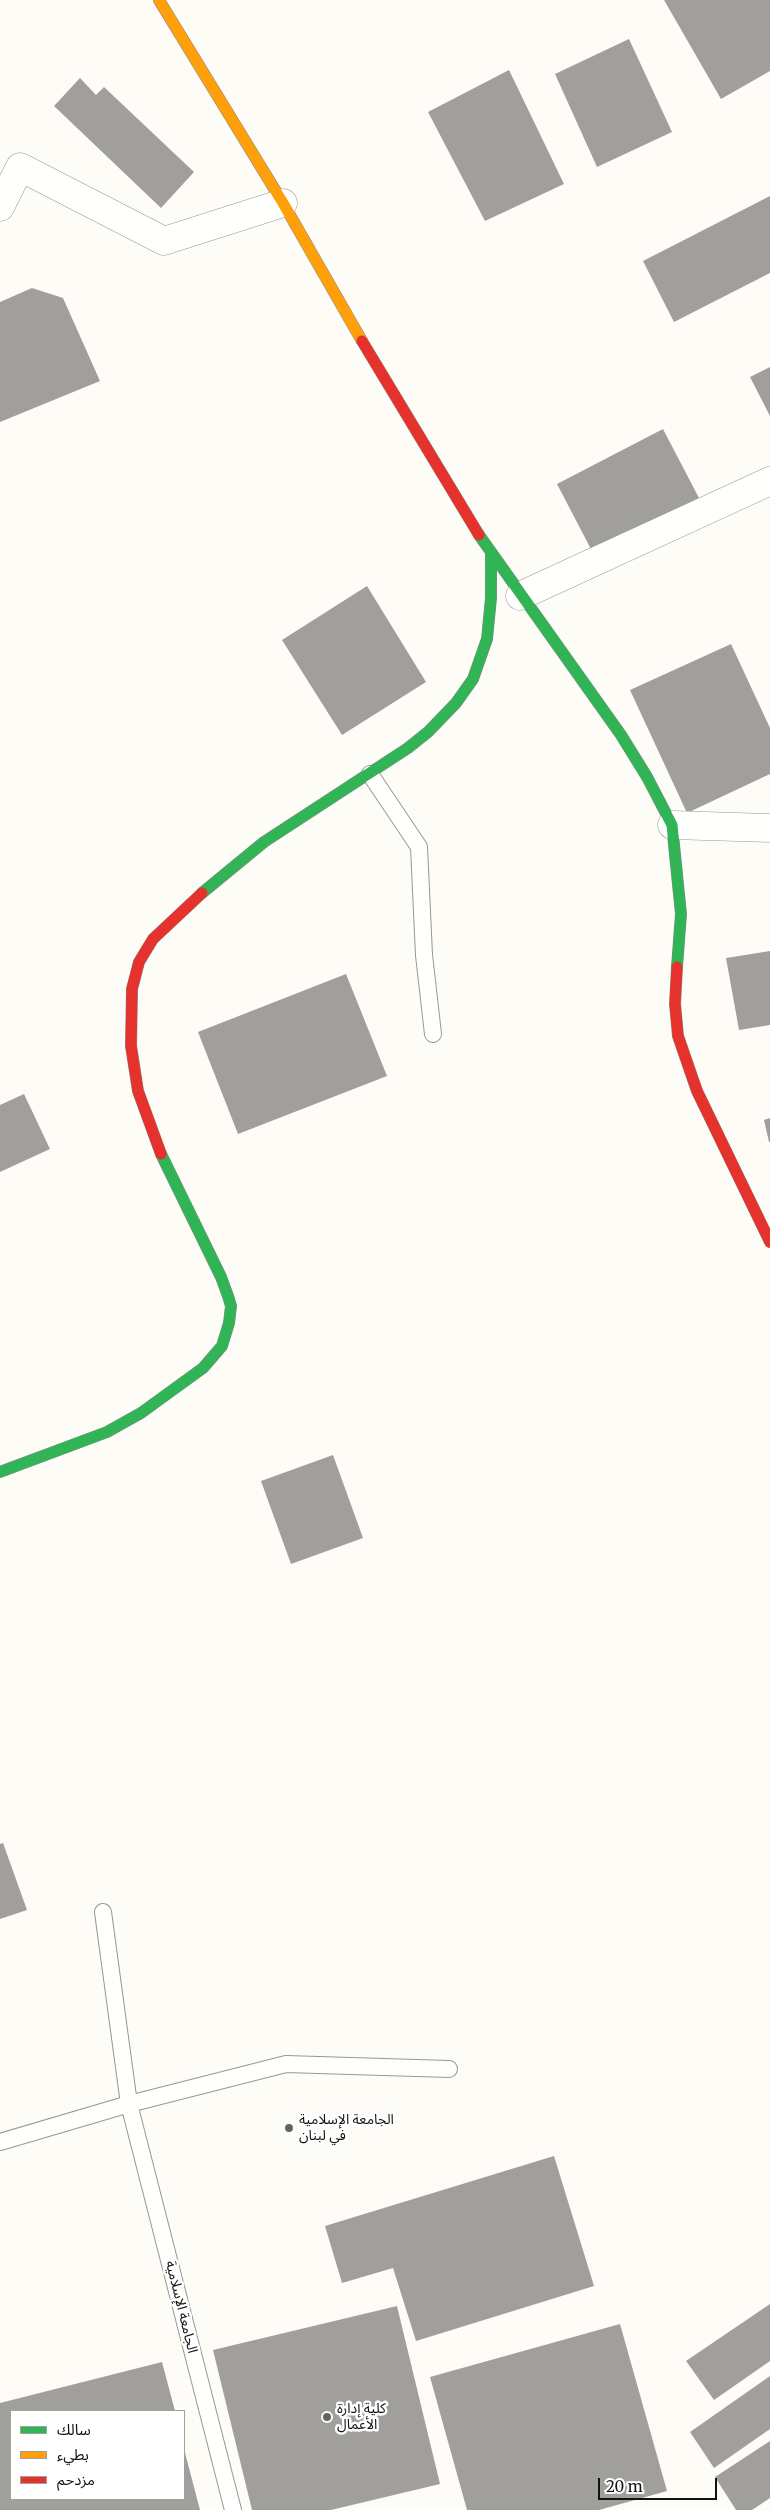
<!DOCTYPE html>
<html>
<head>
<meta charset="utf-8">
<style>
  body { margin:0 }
  #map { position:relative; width:770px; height:2510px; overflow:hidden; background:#fdfcf7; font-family:Merriweather,"Noto Sans Arabic",serif }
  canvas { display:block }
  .legend { position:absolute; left:10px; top:2410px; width:175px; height:90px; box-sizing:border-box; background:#fff; border:1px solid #a0a0a0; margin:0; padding:6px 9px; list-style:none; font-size:15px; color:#111 }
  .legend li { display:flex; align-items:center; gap:10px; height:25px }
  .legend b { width:25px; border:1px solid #a0a0a0 }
  .scale { position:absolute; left:598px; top:2478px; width:119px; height:22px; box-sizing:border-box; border:2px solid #111; border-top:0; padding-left:6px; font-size:15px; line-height:18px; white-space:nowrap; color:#111; -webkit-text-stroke:4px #fff; paint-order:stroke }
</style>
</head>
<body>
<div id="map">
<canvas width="770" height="2510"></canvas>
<ul class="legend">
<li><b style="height:6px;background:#30b455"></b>سالك</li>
<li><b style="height:6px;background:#ff9f0a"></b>بطيء</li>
<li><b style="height:6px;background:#e5322d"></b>مزدحم</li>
</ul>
<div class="scale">20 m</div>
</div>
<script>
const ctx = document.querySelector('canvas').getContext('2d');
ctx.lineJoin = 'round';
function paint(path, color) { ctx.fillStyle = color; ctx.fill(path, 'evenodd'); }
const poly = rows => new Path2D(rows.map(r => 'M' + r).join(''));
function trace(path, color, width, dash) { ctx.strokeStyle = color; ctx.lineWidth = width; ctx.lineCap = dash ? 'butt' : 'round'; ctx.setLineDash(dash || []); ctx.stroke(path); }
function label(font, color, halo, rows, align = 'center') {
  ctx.font = font + ' Merriweather,"Noto Sans Arabic",serif'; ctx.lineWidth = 5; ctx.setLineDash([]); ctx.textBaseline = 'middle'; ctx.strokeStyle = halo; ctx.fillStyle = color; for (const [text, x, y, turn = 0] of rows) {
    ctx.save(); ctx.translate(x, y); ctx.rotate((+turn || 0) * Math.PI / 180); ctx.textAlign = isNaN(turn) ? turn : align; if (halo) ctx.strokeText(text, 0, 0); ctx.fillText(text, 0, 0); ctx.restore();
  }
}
paint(poly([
  [664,0,770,0,770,71,721,99],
  [629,39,672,132,597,167,555,74],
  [509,70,564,184,485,221,428,112],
  [80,78,96,95,104,87,194,172,161,208,54,106],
  [770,196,770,273,674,322,643,261],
  [32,288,63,298,100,381,0,422,0,302],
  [770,367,770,416,750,377],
  [663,429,699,498,593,553,557,484],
  [367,586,426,682,342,735,282,640],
  [731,644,770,728,770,774,687,813,630,690],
  [770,951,770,1025,739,1030,726,958],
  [346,974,387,1076,238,1134,198,1032],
  [24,1094,50,1149,0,1172,0,1105],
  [770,1118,770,1142,769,1142,764,1120],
  [333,1455,363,1538,291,1564,261,1481],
  [3,1843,27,1910,0,1919,0,1844],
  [554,2156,594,2286,416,2341,393,2268,342,2283,325,2226],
  [770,2304,770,2361,714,2400,686,2361],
  [397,2306,440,2484,331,2510,252,2510,213,2350],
  [620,2324,667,2491,599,2510,467,2510,430,2377],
  [162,2362,175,2411,11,2411,11,2499,184,2499,184,2449,200,2510,0,2510,0,2403],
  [770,2376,770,2429,714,2468,690,2432],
  [770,2441,770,2498,752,2510,736,2510,715,2477]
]), '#a19f9c');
const lane = poly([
  [370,774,419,847,424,955,433,1034],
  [103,1912,129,2104,233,2510],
  [0,2142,129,2104,286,2064,449,2069]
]);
const street = poly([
  [0,207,20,167,164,241,283,203],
  [520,596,770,481],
  [672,825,770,828]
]);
const fast = poly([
  [479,535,621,735,647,777,672,825,681,914,677,967],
  [202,893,264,842,408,748,428,732,456,703,473,679,487,639,491,598,491,554],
  [0,1472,107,1432,141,1413,203,1368,222,1346,229,1323,231,1306,228,1296,221,1277,161,1154]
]);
const slow = poly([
  [159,0,283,203,362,341]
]);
const jam = poly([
  [362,341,479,535],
  [677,967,675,1004,678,1036,697,1091,770,1242],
  [161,1154,138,1091,131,1046,132,989,139,962,153,939,202,893]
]);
trace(lane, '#979795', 18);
trace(street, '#979795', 29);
trace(fast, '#8e8d8b', 12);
trace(slow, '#8e8d8b', 12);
trace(jam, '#8e8d8b', 12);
trace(lane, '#fffffe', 16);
trace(street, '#fffffe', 28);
trace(fast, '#30b455', 11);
trace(slow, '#ff9f0a', 11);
trace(jam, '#e5322d', 11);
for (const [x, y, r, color] of [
  [289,2128,5,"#646362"],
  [327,2417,5,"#646362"]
]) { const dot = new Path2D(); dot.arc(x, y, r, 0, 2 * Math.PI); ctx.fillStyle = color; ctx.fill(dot); trace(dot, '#fff', 2); }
label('14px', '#111', '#fff', [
  ["الجامعة الإسلامية",299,2120],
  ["في لبنان",299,2136],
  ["كلية إدارة",337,2409],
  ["الأعمال",337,2425]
], 'left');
label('14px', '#111', '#fff', [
  ["الجامعة الإسلامية",181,2307,76]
]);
</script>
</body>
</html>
